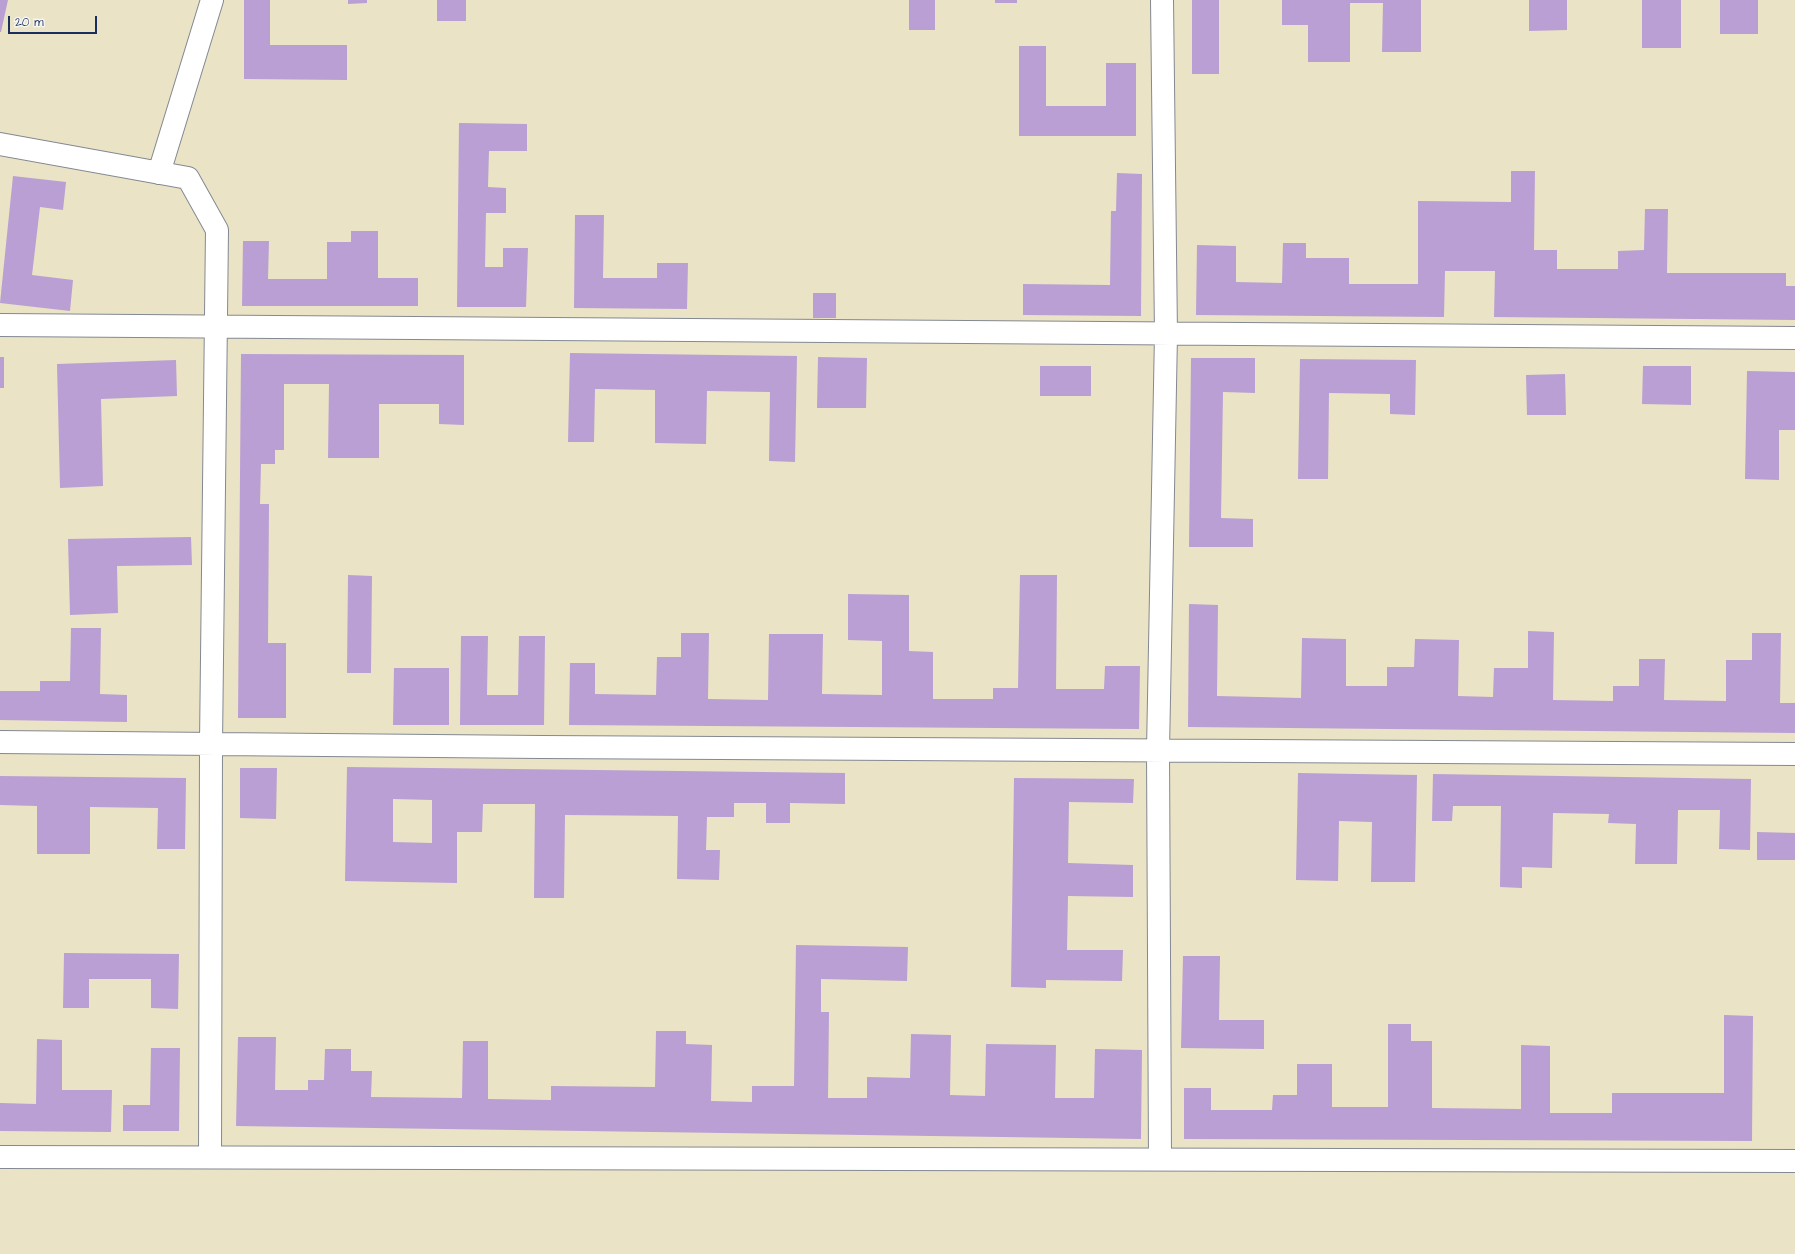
<!DOCTYPE html>
<html>
<head>
<meta charset="utf-8">
<style>
  body { margin:0 }
  #map { position:relative; width:1795px; height:1254px; overflow:hidden; background:#ebe3c5; font-family:"Architects Daughter",sans-serif }
  canvas { display:block }
  .scale { position:absolute; left:8px; top:16px; width:89px; height:18px; box-sizing:border-box; border:2px solid #1b2f5e; border-top:0; padding-left:5px; font-size:12px; line-height:14px; white-space:nowrap; color:#1b2f5e; -webkit-text-stroke:3px #f6f6f2; paint-order:stroke }
</style>
</head>
<body>
<div id="map">
<canvas width="1795" height="1254"></canvas>
<div class="scale">20 m</div>
</div>
<script>
const ctx = document.querySelector('canvas').getContext('2d');
ctx.lineJoin = 'round';
function paint(path, color) { ctx.fillStyle = color; ctx.fill(path, 'evenodd'); }
const poly = rows => new Path2D(rows.map(r => 'M' + r).join(''));
function trace(path, color, width, dash) { ctx.strokeStyle = color; ctx.lineWidth = width; ctx.lineCap = dash ? 'butt' : 'round'; ctx.setLineDash(dash || []); ctx.stroke(path); }
paint(poly([
  [0,0,8,0,1,32,0,32],
  [244,0,270,0,270,45,347,45,347,80,244,79],
  [348,0,367,0,367,3,348,4],
  [437,0,466,0,466,21,437,21],
  [909,0,935,0,935,30,909,30],
  [995,0,1017,0,1017,3,995,3],
  [1192,0,1219,0,1219,74,1192,74],
  [1282,0,1421,0,1421,52,1382,52,1383,3,1350,3,1350,62,1308,62,1308,25,1282,25],
  [1529,0,1567,0,1567,30,1529,31],
  [1642,0,1681,0,1681,48,1642,48],
  [1720,0,1758,0,1758,34,1720,34],
  [1019,46,1046,46,1046,106,1106,106,1106,63,1136,63,1136,136,1019,136],
  [459,123,527,124,527,151,489,151,488,187,506,188,506,213,486,213,485,267,503,267,503,248,528,248,526,307,457,307],
  [1511,171,1535,171,1534,250,1557,250,1557,269,1618,269,1618,251,1644,250,1645,209,1668,209,1667,273,1786,273,1786,286,1795,286,1795,320,1494,317,1495,271,1445,271,1444,317,1196,315,1197,245,1236,246,1236,282,1282,283,1283,243,1306,243,1306,258,1349,258,1349,284,1418,284,1418,201,1511,202],
  [1117,173,1142,174,1141,316,1023,315,1023,284,1110,285,1111,211,1116,211],
  [13,176,66,182,63,210,40,207,32,275,73,280,70,311,0,303],
  [575,215,604,215,603,278,657,278,657,263,688,263,687,309,574,308],
  [351,231,378,231,378,278,418,278,418,306,242,306,243,241,269,241,268,279,327,279,327,242,351,242],
  [813,293,836,293,836,318,813,318],
  [570,353,797,356,795,462,769,461,770,392,707,391,706,444,655,443,655,390,595,389,594,442,568,442],
  [241,354,464,355,464,425,439,424,439,404,379,404,379,458,328,458,329,384,284,384,284,450,275,450,275,464,261,464,260,504,269,504,268,643,286,643,286,718,238,718],
  [0,357,4,357,4,388,0,388],
  [818,357,867,358,866,408,817,408],
  [1191,358,1255,358,1255,393,1223,392,1221,518,1253,519,1253,547,1189,547],
  [1300,359,1416,360,1415,415,1390,414,1390,394,1329,393,1328,479,1298,479],
  [176,360,177,396,101,399,103,486,60,488,57,364],
  [1040,366,1091,366,1091,396,1040,396],
  [1643,366,1691,366,1691,405,1642,404],
  [1747,371,1795,372,1795,430,1779,430,1779,480,1745,479],
  [1565,374,1566,415,1527,415,1526,375],
  [191,537,192,565,117,566,118,613,70,615,68,539],
  [348,575,372,576,371,673,347,673],
  [1020,575,1057,575,1056,689,1104,689,1105,666,1140,666,1139,729,569,725,570,663,595,663,595,694,656,695,657,657,681,657,681,633,709,633,708,699,768,700,769,634,823,634,822,694,882,695,882,641,848,640,848,594,909,595,909,651,933,652,933,699,993,699,993,688,1018,688],
  [1189,604,1218,605,1217,696,1301,698,1302,638,1346,639,1346,686,1387,686,1387,667,1414,667,1415,639,1459,640,1458,696,1493,697,1494,668,1528,668,1528,631,1554,632,1553,700,1613,701,1613,686,1639,686,1639,659,1665,659,1664,700,1726,701,1726,660,1752,660,1752,633,1781,633,1780,703,1795,703,1795,733,1188,727],
  [71,628,101,628,100,694,127,695,127,722,0,720,0,691,40,691,40,681,70,681],
  [461,636,488,636,487,695,518,695,519,636,545,636,544,725,460,725],
  [394,668,449,668,449,725,393,725],
  [347,767,845,773,845,804,790,803,790,823,766,823,766,803,734,803,734,817,707,817,706,850,720,850,719,880,677,879,678,816,565,815,564,898,534,898,535,804,483,804,482,832,457,832,457,883,345,881],
  [393,799,432,800,432,843,393,842],
  [240,768,277,768,276,819,240,818],
  [1298,773,1417,775,1415,882,1371,882,1372,822,1339,821,1338,881,1296,880],
  [1433,774,1751,779,1750,850,1719,849,1720,810,1678,810,1677,864,1635,864,1636,824,1608,823,1609,814,1553,813,1552,868,1522,867,1522,888,1500,887,1501,806,1453,806,1452,821,1432,821],
  [0,776,186,778,185,849,157,849,158,808,90,807,90,854,37,854,37,806,0,805],
  [1014,778,1134,779,1133,803,1069,802,1068,863,1133,865,1133,897,1068,896,1067,950,1123,950,1122,981,1046,980,1046,988,1011,987],
  [1757,832,1795,833,1795,860,1757,860],
  [796,945,908,947,907,981,821,979,821,1012,829,1012,828,1098,867,1098,867,1077,910,1078,911,1034,951,1035,950,1095,985,1096,986,1044,1056,1045,1055,1098,1094,1098,1095,1049,1142,1050,1141,1139,236,1126,238,1037,276,1037,275,1090,308,1090,308,1080,324,1080,325,1049,351,1049,351,1071,372,1071,371,1097,462,1098,463,1041,488,1041,488,1099,551,1100,551,1086,655,1087,656,1031,686,1031,686,1044,712,1045,711,1101,752,1102,752,1086,794,1086],
  [64,953,179,954,178,1009,151,1008,151,979,89,979,89,1008,63,1008],
  [1183,956,1220,956,1219,1020,1264,1020,1264,1049,1181,1048],
  [1724,1015,1753,1016,1752,1141,1184,1139,1184,1088,1211,1088,1211,1110,1272,1110,1273,1095,1297,1095,1297,1064,1332,1064,1332,1107,1388,1107,1388,1024,1411,1024,1411,1041,1432,1041,1432,1108,1521,1109,1521,1045,1550,1046,1550,1113,1612,1113,1612,1093,1724,1093],
  [37,1039,62,1040,62,1090,112,1090,111,1132,0,1131,0,1103,36,1104],
  [151,1048,180,1048,179,1131,123,1131,123,1105,150,1105]
]), '#b99fd4');
const minor = poly([
  [0,144,188,178,217,230,211,744,210,1157],
  [159,173,212,0],
  [0,325,1795,338],
  [0,742,542,747,1795,754],
  [0,1157,1795,1161],
  [1160,1159,1158,750,1166,334,1162,0]
]);
trace(minor, '#838992', 24);
trace(minor, '#fff', 22);
</script>
</body>
</html>
